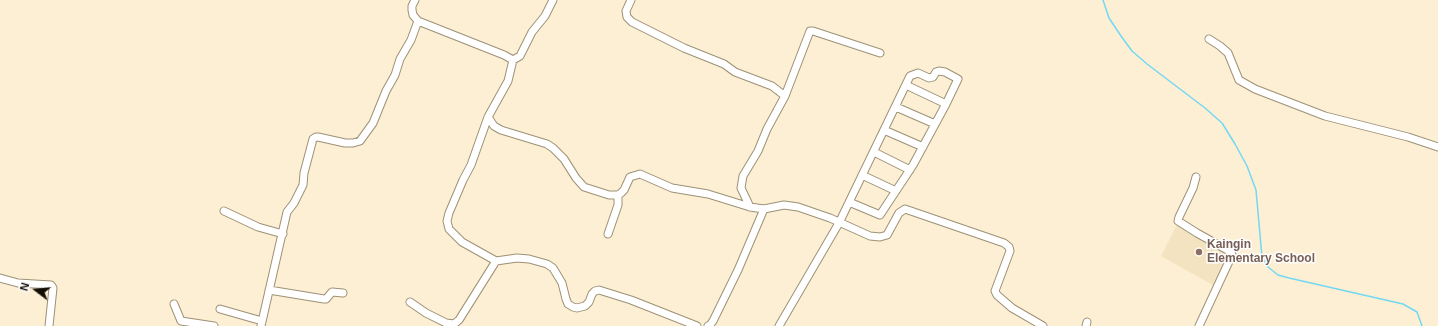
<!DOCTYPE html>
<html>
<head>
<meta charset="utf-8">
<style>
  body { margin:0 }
  #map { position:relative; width:1438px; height:326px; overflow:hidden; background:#fdefd3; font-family:Arial,sans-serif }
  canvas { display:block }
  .north { position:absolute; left:16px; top:270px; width:40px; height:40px; -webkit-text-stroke:3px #fefefe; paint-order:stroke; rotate:286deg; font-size:11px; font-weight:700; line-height:16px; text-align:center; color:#120d05 }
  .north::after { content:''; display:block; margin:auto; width:14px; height:18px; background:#120d05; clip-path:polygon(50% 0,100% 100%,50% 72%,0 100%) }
</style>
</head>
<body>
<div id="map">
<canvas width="1438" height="326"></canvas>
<div class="north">N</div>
</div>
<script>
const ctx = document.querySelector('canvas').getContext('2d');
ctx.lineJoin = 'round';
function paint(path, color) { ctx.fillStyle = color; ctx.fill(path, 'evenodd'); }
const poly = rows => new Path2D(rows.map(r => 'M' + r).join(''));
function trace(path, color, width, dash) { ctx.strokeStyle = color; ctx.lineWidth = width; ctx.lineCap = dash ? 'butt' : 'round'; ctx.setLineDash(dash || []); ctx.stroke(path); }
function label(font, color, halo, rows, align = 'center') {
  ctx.font = font + ' Arial,sans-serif'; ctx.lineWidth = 3; ctx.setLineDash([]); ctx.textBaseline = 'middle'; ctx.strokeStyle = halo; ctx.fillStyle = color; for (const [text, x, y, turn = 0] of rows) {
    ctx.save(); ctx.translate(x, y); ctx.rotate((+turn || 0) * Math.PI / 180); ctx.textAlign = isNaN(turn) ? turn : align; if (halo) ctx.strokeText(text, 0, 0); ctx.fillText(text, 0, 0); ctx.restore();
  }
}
paint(poly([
  [1179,221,1236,248,1218,288,1161,256]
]), '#f4e3c0');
trace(poly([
  [1103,0,1109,18,1121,36,1132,51,1147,64,1205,108,1222,123,1235,144,1247,166,1256,190,1262,257,1268,267,1278,275,1289,278,1403,304,1417,312,1422,326]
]), '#72d8f4', 1.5);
const minor = poly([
  [415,0,412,6,412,10,413,15,418,21,504,55,513,60,508,81,488,117,471,165,463,180,449,213,447,221,449,229,462,242,496,261,517,258,529,259,547,264,553,268,562,283,566,299,568,304,573,307,577,308,585,306,589,302,592,294,595,291,599,290,631,300,697,326],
  [631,0,626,11,627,17,632,22,684,48,724,64,735,72,772,86,785,96],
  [1209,39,1220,46,1228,53,1239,80,1255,89,1325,116,1408,137,1438,147],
  [513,60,520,56,532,32,545,16,553,0],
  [906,85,946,104],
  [896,107,935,124],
  [488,117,494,126,501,130,547,144,553,148,564,159,576,178,584,187,609,195,618,195,621,193,624,190,630,177,640,174,672,188,708,194,750,207,764,209,784,205,798,207,830,218,870,236,880,237,887,235,899,213,905,209,1004,243,1009,247,1010,251,995,291,997,295,1012,308,1043,326],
  [884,130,923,147],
  [874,152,910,170],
  [862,175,896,191],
  [1196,177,1193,188,1179,217,1178,221,1197,233,1231,252,1232,255,1199,326],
  [750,207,741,188,743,176,758,151,767,129,785,96,810,31,813,31,880,53],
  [224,211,258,227,283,234],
  [608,234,618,205,618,195],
  [0,278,18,283,51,285,53,288,49,326],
  [269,290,324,299,326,299,332,292,343,293],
  [410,302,426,313,446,323,454,324,459,320,496,261],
  [174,304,181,321,214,326],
  [220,309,262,321],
  [261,326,287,212,294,203,303,185,304,173,313,139,316,137,318,137,345,143,353,143,360,141,373,123,386,91,395,75,400,59,411,40,418,21],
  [708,326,710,325,713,321,738,270,764,209],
  [779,326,839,223,910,76,918,73,929,78,933,77,936,72,939,71,945,72,958,79,946,104,913,165,880,215,849,202],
  [1086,326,1087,322]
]);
trace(minor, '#9d9176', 9);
trace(minor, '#fff', 7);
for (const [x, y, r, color] of [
  [1199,252,4,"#8d6e63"]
]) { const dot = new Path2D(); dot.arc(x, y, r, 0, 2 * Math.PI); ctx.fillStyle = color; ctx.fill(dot); trace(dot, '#fefefe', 1.5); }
label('bold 12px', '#785e54', '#fefefe', [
  ["Kaingin",1207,245],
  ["Elementary School",1207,259]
], 'left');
</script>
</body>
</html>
